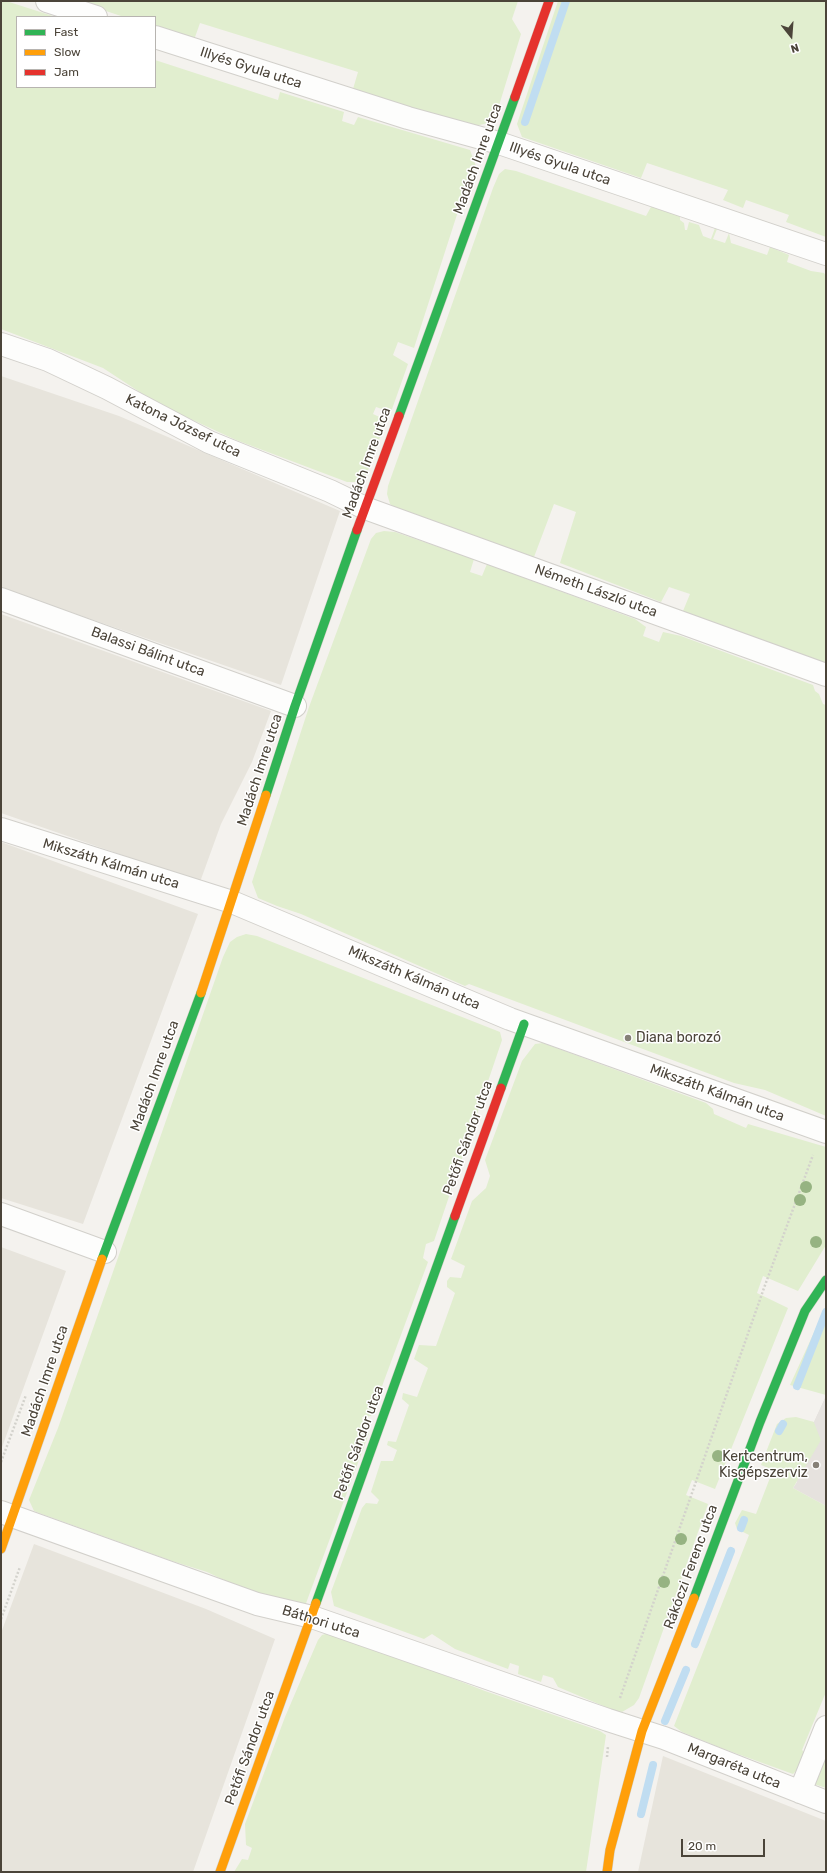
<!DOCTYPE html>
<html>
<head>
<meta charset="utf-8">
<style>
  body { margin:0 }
  #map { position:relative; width:827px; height:1873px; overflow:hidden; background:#f4f2ee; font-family:Rubik,sans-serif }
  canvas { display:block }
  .frame { position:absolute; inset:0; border:2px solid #4b4439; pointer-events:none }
  .legend { position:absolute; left:16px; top:16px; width:140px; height:72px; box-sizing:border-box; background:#fff; border:1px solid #b7b4b0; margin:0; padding:5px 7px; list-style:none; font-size:12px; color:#4b4439 }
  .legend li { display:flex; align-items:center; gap:8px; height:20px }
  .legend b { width:20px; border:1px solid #b7b4b0 }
  .north { position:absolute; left:771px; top:16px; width:40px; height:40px; -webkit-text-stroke:3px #fff; paint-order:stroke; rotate:163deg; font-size:11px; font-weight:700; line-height:16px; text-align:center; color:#4b4439 }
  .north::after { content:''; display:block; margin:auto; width:14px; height:18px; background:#4b4439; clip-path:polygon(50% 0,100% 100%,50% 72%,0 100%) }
  .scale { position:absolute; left:681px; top:1839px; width:84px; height:18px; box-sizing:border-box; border:2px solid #4b4439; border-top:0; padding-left:5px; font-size:12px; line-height:14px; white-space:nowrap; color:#4b4439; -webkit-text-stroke:3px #fff; paint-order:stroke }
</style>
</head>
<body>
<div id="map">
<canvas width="827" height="1873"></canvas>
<div class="frame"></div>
<ul class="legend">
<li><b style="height:5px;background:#30b455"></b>Fast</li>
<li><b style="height:5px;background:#ff9f0a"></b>Slow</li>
<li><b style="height:5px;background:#e5322d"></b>Jam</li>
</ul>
<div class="north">N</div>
<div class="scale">20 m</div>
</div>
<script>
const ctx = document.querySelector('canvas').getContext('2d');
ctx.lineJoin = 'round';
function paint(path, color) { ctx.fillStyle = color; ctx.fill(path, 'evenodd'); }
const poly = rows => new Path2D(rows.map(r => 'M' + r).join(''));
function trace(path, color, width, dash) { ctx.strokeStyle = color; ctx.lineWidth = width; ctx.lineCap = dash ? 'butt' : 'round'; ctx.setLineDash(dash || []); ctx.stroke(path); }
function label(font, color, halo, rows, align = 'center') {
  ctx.font = font + ' Rubik,sans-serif'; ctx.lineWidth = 3; ctx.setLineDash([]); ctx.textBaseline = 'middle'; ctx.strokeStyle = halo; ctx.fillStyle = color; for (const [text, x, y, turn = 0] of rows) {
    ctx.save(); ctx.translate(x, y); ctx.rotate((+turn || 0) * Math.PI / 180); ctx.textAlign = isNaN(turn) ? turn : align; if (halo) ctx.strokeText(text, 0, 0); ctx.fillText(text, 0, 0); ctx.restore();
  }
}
paint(poly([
  [1,376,119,416,340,511,281,685,1,588],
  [1,614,271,711,252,762,221,824,200,882,1,813],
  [1,842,198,914,83,1224,1,1198],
  [1,1247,66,1271,1,1450],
  [34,1544,206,1609,275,1639,193,1872,1,1872,1,1633],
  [663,1756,826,1821,826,1872,638,1872]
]), '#e7e4dc');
paint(poly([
  [826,1396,826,1506,793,1488,797,1482,791,1420,814,1422]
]), '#e6e2de');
paint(poly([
  [1,1,6,1,56,17,17,17,17,87,155,87,155,60,278,100,280,92,344,112,342,121,354,125,358,117,470,150,476,166,462,199,414,348,398,342,393,355,408,364,391,412,376,407,373,414,386,420,364,482,347,482,236,440,158,404,103,368,1,329],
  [76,1,518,1,512,19,521,34,497,112,488,123,475,126,458,123,353,89,358,72,200,23,194,40,155,27,155,17,124,17],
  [558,1,826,1,826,237,786,222,789,215,746,200,743,208,723,200,728,190,647,163,641,178,522,137,517,124],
  [505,169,516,171,646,216,652,205,680,213,680,220,684,223,685,230,687,230,689,222,699,225,703,236,711,239,715,228,717,229,713,239,725,243,729,233,731,243,767,255,770,247,789,255,787,262,811,271,824,273,826,276,826,665,683,611,690,594,669,587,661,602,560,563,576,512,554,504,534,557,399,510,390,504,387,494,388,486,493,188,499,174],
  [384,531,395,532,474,559,470,572,482,576,487,564,635,619,646,627,643,636,659,642,663,632,681,636,813,685,815,691,819,694,823,704,826,705,826,1116,765,1090,734,1083,469,984,465,986,301,914,277,906,258,898,252,882,309,707,371,539,376,533],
  [246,934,257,936,500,1032,502,1040,434,1241,426,1244,423,1258,428,1262,371,1416,362,1417,363,1423,369,1433,305,1606,245,1590,207,1572,172,1561,39,1513,34,1511,29,1500,58,1428,139,1198,223,957,230,942,237,937],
  [543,1043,706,1103,713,1109,714,1114,746,1128,748,1124,826,1147,826,1245,798,1291,763,1276,757,1293,788,1308,715,1489,692,1480,686,1495,708,1504,639,1698,634,1705,622,1712,613,1710,558,1687,553,1678,543,1675,541,1682,518,1674,519,1666,510,1663,508,1669,455,1649,432,1634,424,1639,334,1606,331,1592,362,1508,366,1503,377,1504,379,1500,371,1492,381,1461,393,1461,397,1450,387,1445,388,1441,396,1442,409,1405,402,1399,403,1393,417,1397,428,1368,414,1359,419,1345,436,1346,455,1293,447,1287,447,1281,450,1277,461,1278,465,1266,451,1259,472,1201,486,1188,490,1176,485,1160,522,1061,535,1044],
  [826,1306,826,1395,790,1385],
  [796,1417,814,1422,821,1440,793,1488,826,1506,826,1692,802,1750,804,1752,796,1771,793,1774,721,1748,682,1732,674,1726,749,1535,737,1529,735,1523,742,1510,756,1514,773,1470,761,1465,777,1424,786,1418],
  [329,1633,338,1634,485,1691,600,1731,606,1735,586,1872,234,1872,242,1859,248,1860,252,1848,246,1845,245,1824,285,1717,318,1640,322,1635],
  [826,1756,826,1788,814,1784]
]), '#e1eecf');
paint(poly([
  [826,1396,826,1443,821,1440,814,1422]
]), '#e6e3df');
trace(poly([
  [525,122,566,1],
  [797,1386,826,1312],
  [779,1431,783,1424],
  [741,1528,744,1520],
  [695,1644,731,1551],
  [665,1721,686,1670],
  [641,1814,653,1765]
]), '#c0ddf1', 8);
const street = poly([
  [47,1,96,17],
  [155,37,408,118,499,143,826,254],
  [1,344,48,360,107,388,209,442,330,491,365,508,826,675],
  [1,599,295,706],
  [1,829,232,902,510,1019,826,1132],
  [1,1214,105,1252],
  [1,1512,257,1604,312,1617,608,1720,664,1738,826,1802],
  [800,1792,826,1727]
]);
const fast = poly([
  [399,416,515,97],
  [266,795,295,706,357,530],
  [501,1088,524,1024],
  [102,1259,201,993],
  [694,1598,760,1422,805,1311,826,1280],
  [316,1603,455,1216]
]);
const slow = poly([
  [201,993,266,795],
  [1,1549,102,1259],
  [220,1872,316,1603],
  [607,1872,610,1850,642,1731,694,1598]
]);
const jam = poly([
  [515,97,549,1],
  [357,530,399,416],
  [455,1216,501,1088]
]);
trace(street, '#d2d0cb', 24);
trace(fast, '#d3cfc5', 10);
trace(slow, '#d3cfc5', 10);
trace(jam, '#d3cfc5', 10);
trace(poly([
  [1,1462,26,1395],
  [1,1619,20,1567],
  [620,1698,764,1288,813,1155],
  [607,1757,608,1746]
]), '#d3d2cc', 2.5, [2, 2]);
trace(street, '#fdfdfc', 22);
trace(fast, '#30b455', 9);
trace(slow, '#ff9f0a', 9);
trace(jam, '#e5322d', 9);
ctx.fillStyle = '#96b382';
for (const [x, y] of [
  [806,1187],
  [800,1200],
  [816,1242],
  [718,1456],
  [681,1539],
  [664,1582]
]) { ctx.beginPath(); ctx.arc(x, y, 6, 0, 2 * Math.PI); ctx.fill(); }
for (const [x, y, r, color] of [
  [628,1038,4,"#868178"],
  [816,1465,4,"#868178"]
]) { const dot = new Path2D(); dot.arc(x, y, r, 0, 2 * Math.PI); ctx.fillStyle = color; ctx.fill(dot); trace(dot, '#fff', 1.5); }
label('14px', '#4b4439', '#fff', [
  ["Illyés Gyula utca",251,68,18],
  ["Madách Imre utca",478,159,-70],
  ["Illyés Gyula utca",560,164,19],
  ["Katona József utca",183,426,26],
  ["Madách Imre utca",367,463,-70],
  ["Németh László utca",596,591,20],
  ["Balassi Bálint utca",148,652,20],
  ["Madách Imre utca",260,770,-72],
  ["Mikszáth Kálmán utca",111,864,17],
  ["Mikszáth Kálmán utca",414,978,23],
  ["Madách Imre utca",155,1076,-70],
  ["Mikszáth Kálmán utca",717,1093,20],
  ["Petőfi Sándor utca",468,1138,-70],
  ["Madách Imre utca",45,1381,-71],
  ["Petőfi Sándor utca",359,1443,-70],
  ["Rákóczi Ferenc utca",691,1567,-70],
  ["Báthori utca",321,1622,17],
  ["Petőfi Sándor utca",250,1748,-70],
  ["Margaréta utca",734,1766,22]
]);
label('14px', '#4b4439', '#fff', [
  ["Diana borozó",636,1038],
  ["Kertcentrum,",808,1457,"right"],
  ["Kisgépszerviz",808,1473,"right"]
], 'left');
</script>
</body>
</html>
